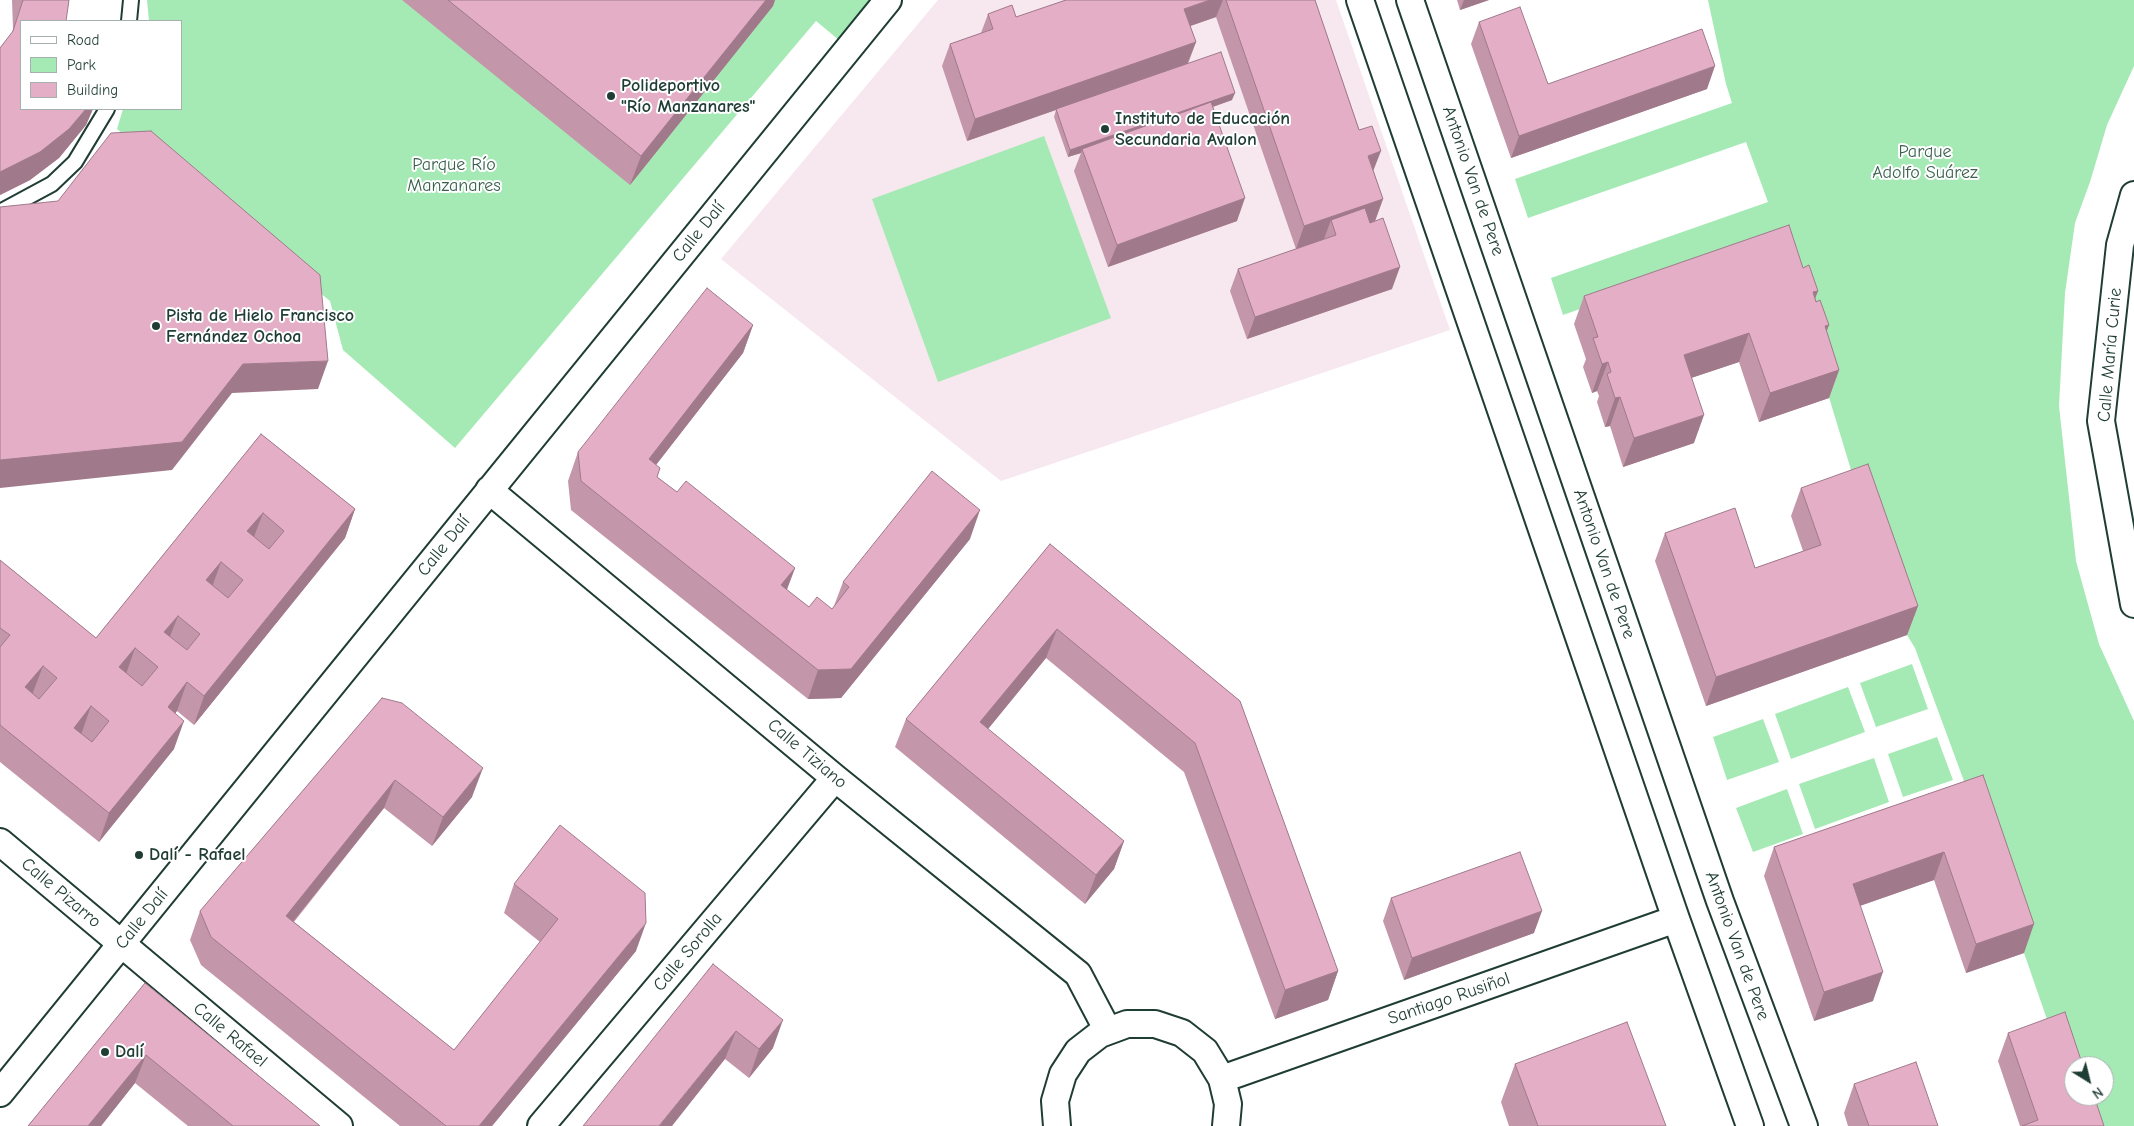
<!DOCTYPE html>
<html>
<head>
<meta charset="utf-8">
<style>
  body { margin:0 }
  #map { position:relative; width:2134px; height:1126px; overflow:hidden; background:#fff; font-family:"Comic Neue",sans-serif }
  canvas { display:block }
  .legend { position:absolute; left:20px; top:20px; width:162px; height:90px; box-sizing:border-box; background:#fff; border:1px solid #a5b1ae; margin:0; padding:6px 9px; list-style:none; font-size:15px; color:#1f3d34 }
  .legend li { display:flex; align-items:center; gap:10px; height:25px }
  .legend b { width:25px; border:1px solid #a5b1ae }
  .north { position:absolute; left:2064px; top:1056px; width:50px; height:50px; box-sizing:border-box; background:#fff; border:1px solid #a5b1ae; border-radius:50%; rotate:144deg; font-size:14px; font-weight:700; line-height:20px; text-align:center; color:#1f3d34 }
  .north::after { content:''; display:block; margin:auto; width:18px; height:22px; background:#1f3d34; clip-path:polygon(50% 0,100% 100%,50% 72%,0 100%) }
</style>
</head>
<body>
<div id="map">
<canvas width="2134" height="1126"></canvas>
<ul class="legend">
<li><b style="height:6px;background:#fff"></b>Road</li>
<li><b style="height:14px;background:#a5eab5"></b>Park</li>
<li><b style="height:14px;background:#e4aec6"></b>Building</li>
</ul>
<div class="north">N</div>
</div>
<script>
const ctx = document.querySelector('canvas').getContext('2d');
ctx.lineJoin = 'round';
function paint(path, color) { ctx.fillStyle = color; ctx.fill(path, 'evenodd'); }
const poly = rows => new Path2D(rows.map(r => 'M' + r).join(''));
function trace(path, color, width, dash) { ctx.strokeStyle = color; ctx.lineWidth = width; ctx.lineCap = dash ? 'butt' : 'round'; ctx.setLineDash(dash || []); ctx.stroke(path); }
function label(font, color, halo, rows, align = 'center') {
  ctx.font = font + ' "Comic Neue",sans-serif'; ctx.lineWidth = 4; ctx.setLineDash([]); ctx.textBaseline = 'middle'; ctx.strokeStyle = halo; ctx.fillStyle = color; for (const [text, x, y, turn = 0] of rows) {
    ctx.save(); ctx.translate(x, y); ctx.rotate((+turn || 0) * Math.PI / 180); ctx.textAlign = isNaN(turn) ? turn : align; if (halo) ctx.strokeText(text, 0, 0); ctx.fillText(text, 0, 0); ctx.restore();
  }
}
paint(poly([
  [938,0,1336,0,1450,330,1001,481,721,259]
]), '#f7e7ee');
paint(poly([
  [147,0,880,0,845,45,816,21,455,448,343,350,330,301,117,129,123,109,181,109,181,21,149,21],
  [1708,0,2134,0,2134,66,2107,125,2090,182,2075,223,2065,293,2059,406,2076,561,2099,644,2134,721,2134,1126,2084,1126,1972,803,1915,648,1907,635,1858,493,1781,239,1563,315,1551,278,1768,202,1746,142,1528,218,1515,179,1732,103,1726,84],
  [2074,1066,2104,1066,2104,1096,2074,1096],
  [1044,136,1111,318,938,382,872,199],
  [1912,664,1928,709,1876,727,1860,683],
  [1848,687,1865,732,1791,759,1775,714],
  [1763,719,1779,762,1727,780,1713,737],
  [1937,737,1953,780,1903,797,1888,754],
  [1874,758,1889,802,1815,829,1799,784],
  [1787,789,1803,834,1753,852,1736,808]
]), '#a5eab5');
const service = poly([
  [129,21,131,0],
  [0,212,52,184,75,162,107,109]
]);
const minor = poly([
  [1360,0,1676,919,1750,1126],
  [1410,0,1720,901,1804,1126],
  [2134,195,2120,245,2101,421,2134,604],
  [489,490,835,778,1078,974,1108,1031],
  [0,842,339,1126],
  [1222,1079,1676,919],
  [0,1093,888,0],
  [541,1126,835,778],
  [1057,1126,1055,1101,1063,1074,1078,1051,1100,1034,1127,1024,1155,1024,1182,1033,1205,1051,1222,1079,1228,1104,1226,1126]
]);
trace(service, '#1f3d34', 18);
trace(minor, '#1f3d34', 30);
trace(service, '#fff', 14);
trace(minor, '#fff', 26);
paint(poly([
  [12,0,69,0,21,109,93,109,86,125,59,158,30,180,0,195,0,48,12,33,13,29],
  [402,0,775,0,773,6,630,185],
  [1066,0,1315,0,1383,199,1375,221,1392,289,1247,339,1230,291,1238,269,1296,249,1216,17,1190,26,1196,42,1188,64,1232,100,1213,107,1237,221,1108,267,1074,171,1081,153,1068,157,1054,117,1056,110,967,141,942,66,950,44,981,33,988,14,1016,17],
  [1457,0,1489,0,1460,10],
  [1479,22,1548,84,1707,89,1511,158,1471,44],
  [1803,268,1818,291,1815,298,1829,325,1826,332,1839,370,1829,398,1759,422,1739,362,1691,378,1694,443,1623,467,1610,426,1605,427,1597,402,1599,396,1597,391,1592,393,1583,367,1586,359,1574,324,1584,296],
  [753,325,743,353,656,465,657,477,677,492,795,568,787,590,809,607,832,609,834,606,843,582,970,539,841,698,808,699,571,510,568,481,578,452],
  [261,434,355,509,345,538,194,725,177,711,175,713,174,749,99,842,0,762,0,560,96,638],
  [1801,488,1918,606,1907,635,1706,706,1655,561,1665,533,1755,568,1803,551,1791,516],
  [1050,544,1240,701,1338,971,1328,1000,1275,1019,1184,772,1046,658,988,729,1124,841,1114,869,1085,904,895,747,906,719],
  [382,698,472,797,432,846,384,808,294,922,454,1050,540,942,504,913,514,884,636,951,492,1126,400,1126,201,965,190,940,200,911],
  [1983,775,2024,953,1966,973,1934,880,1860,906,1873,1001,1814,1021,1764,876,1774,847],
  [1391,898,1534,933,1404,980,1383,921],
  [713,964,773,1048,749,1078,725,1059],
  [145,983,320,1126,188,1126,135,1083,101,1126,28,1126],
  [2008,1033,2104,1126,2020,1126,1998,1061],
  [1515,1064,1666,1126,1509,1126,1501,1102],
  [1854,1084,1938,1126,1848,1126,1844,1113]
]), '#c496aa');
paint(poly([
  [766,0,775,0,773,6,630,185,641,156],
  [1210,0,1223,0,1216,17,1176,31,1184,9],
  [1464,0,1489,0,1460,10],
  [1196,42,1187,64,967,141,975,119],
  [1715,66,1707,89,1511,158,1519,136],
  [1235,93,1232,100,1083,152,1082,149,1081,153,1068,157,1070,150],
  [86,109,93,109,86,125,59,158,30,180,0,195,0,172],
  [1381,151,1372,174,1368,156],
  [1245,198,1237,221,1108,267,1117,245],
  [1383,199,1375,221,1336,235,1331,220,1324,239,1296,249,1304,226],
  [1400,267,1392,289,1247,339,1255,317],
  [1818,291,1807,319,1813,292],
  [753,325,743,353,638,488,649,459],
  [1829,325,1818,354,1825,326],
  [1749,333,1739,362,1673,384,1684,355],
  [328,361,318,389,232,393,172,470,0,488,0,460,243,364],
  [1608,362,1597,391,1592,393,1602,364],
  [1839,370,1829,398,1759,422,1770,393],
  [1620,397,1610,426,1605,427,1615,398],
  [1704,415,1694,443,1623,467,1634,438],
  [355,509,345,538,194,725,204,696],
  [980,510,970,539,841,698,808,699,818,670],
  [263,513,252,542,247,531],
  [221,562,211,590,206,580],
  [795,568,784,596,781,585],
  [1918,606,1907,635,1706,706,1716,677],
  [178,616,167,644,164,632],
  [1057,629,1046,658,970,751,980,722],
  [135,648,125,677,119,667],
  [43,666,32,695,25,687],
  [187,682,177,711,158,736,168,707],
  [91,706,81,735,74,728],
  [184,721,174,749,99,842,109,813],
  [483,768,472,797,432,846,443,817],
  [395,780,384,808,275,944,286,916],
  [1124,841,1114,869,1085,904,1096,875],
  [1944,852,1934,880,1842,912,1853,884],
  [1542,911,1534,933,1404,980,1412,958],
  [646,923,636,951,492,1126,479,1126],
  [2034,924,2024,953,1966,973,1976,944],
  [1338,971,1328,1000,1275,1019,1285,990],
  [1883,972,1873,1001,1814,1021,1824,992],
  [783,1020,773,1048,749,1078,759,1049],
  [736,1031,725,1059,672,1126,659,1126],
  [146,1055,135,1083,101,1126,88,1126]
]), '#a07a8b');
const building = poly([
  [23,0,69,0,66,21,21,21,21,109,86,109,69,129,40,152,0,172,0,48,13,31,23,0],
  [448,0,766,0,641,156,448,0],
  [1066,0,1210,0,1184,9,1196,42,975,119,950,44,993,29,988,14,1012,5,1016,17,1066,0],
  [1226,0,1315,0,1359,130,1372,126,1381,151,1368,156,1383,199,1304,226,1226,0],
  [1520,7,1548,84,1702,29,1715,66,1519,136,1479,22,1520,7],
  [1221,52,1235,93,1070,150,1056,109,1221,52],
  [1211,102,1245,198,1117,245,1082,149,1211,102],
  [151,131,320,275,328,361,243,364,182,442,0,460,0,207,58,201,111,133,151,131],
  [1365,208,1370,223,1383,218,1400,267,1255,317,1238,269,1336,235,1331,220,1365,208],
  [1789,225,1803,268,1809,265,1818,291,1813,292,1816,302,1820,300,1829,325,1825,326,1839,370,1770,393,1749,333,1684,355,1704,415,1634,438,1620,397,1615,398,1607,374,1611,372,1608,362,1602,364,1593,338,1598,337,1584,296,1789,225],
  [707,288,753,325,649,459,660,468,657,477,677,492,686,481,795,568,781,585,809,607,817,597,832,609,849,587,843,582,932,471,980,510,851,669,818,670,581,481,578,452,707,288],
  [261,434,355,509,204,696,187,682,168,707,184,721,109,813,0,725,0,647,10,635,0,628,0,560,96,638,261,434],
  [263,513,284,531,269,549,247,531,263,513],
  [221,562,243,580,228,598,206,580,221,562],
  [178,616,200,634,187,650,164,632,178,616],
  [135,648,158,667,142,686,119,667,135,648],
  [43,666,57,678,39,699,25,687,43,666],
  [91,706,109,721,92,742,74,728,91,706],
  [1868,464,1918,606,1716,677,1665,533,1735,508,1755,568,1821,545,1801,488,1868,464],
  [1050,544,1240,701,1338,971,1285,990,1195,743,1057,629,980,722,1124,841,1096,875,906,719,1050,544],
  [382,698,402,703,483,768,443,817,395,780,286,916,454,1050,558,919,514,884,560,825,645,893,646,923,479,1126,446,1126,211,937,200,911,382,698],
  [1983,775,2034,924,1976,944,1944,852,1853,884,1883,972,1824,992,1774,847,1983,775],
  [1520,852,1542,911,1412,958,1391,898,1520,852],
  [713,964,783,1020,759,1049,736,1031,659,1126,583,1126,713,964],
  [145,983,320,1126,233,1126,146,1055,88,1126,28,1126,145,983],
  [2065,1012,2083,1066,2074,1066,2074,1096,2094,1096,2104,1126,2022,1126,2038,1120,2008,1033,2065,1012],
  [1627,1022,1666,1126,1538,1126,1515,1064,1627,1022],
  [1916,1062,1938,1126,1869,1126,1854,1084,1916,1062]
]);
paint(building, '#e4aec6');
trace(building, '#a07a8b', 1);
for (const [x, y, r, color] of [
  [611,96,5,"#1f3d34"],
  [1105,129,5,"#1f3d34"],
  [156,326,5,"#1f3d34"],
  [139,855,5,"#1f3d34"],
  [105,1052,5,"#1f3d34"]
]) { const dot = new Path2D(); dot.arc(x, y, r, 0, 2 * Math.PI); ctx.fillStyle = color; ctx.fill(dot); trace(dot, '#fff', 2); }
label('bold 18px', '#1f3d34', '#fff', [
  ["Polideportivo",621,86],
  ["\"Río Manzanares\"",621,107],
  ["Instituto de Educación",1115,119],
  ["Secundaria Avalon",1115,140],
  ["Pista de Hielo Francisco",166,316],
  ["Fernández Ochoa",166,337],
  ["Dalí - Rafael",149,855],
  ["Dalí",115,1052]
], 'left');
label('18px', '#3a604e', '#fff', [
  ["Parque",1925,152],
  ["Adolfo Suárez",1925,173],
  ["Parque Río",454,165],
  ["Manzanares",454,186]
]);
label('18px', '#1f3d34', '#fff', [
  ["Antonio Van de Pere",1473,181,71],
  ["Calle Dalí",699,232,-51],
  ["Calle María Curie",2110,355,-85],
  ["Calle Dalí",444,546,-51],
  ["Antonio Van de Pere",1604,564,71],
  ["Calle Tiziano",807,754,40],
  ["Calle Pizarro",61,893,40],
  ["Calle Dalí",142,919,-51],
  ["Antonio Van de Pere",1737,946,70],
  ["Calle Sorolla",688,952,-50],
  ["Santiago Rusiñol",1449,999,-19],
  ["Calle Rafael",230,1035,40]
]);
</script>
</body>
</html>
